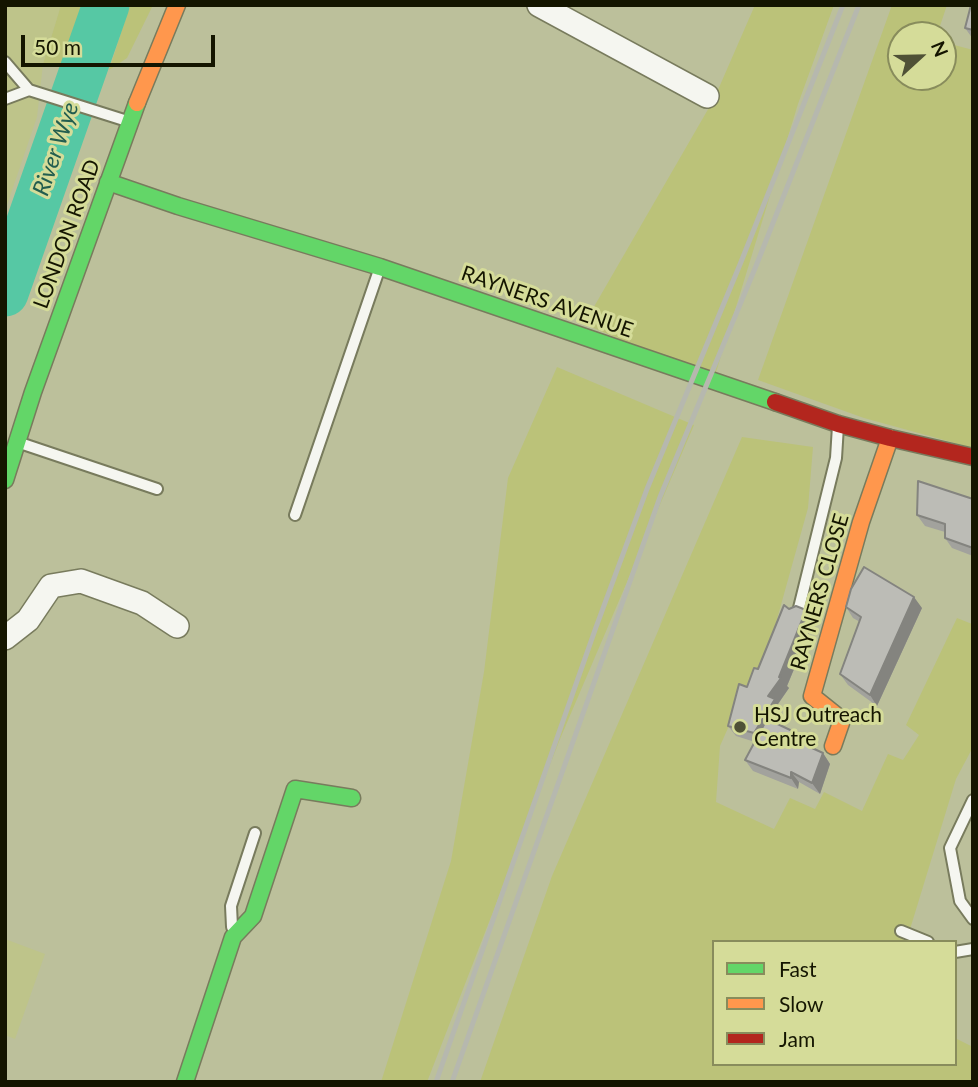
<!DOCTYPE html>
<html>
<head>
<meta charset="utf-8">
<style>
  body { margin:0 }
  #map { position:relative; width:978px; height:1087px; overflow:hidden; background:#bcc09b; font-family:Lato,sans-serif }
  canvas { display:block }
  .frame { position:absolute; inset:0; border:7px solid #141500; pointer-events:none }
  .legend { position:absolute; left:712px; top:940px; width:245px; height:126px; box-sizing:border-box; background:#d5dc99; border:2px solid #888c5c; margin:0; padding:9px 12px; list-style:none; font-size:21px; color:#141500 }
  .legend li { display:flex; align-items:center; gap:14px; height:35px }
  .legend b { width:35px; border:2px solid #888c5c }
  .north { position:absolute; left:887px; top:21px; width:70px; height:70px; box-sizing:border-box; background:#d5dc99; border:2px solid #888c5c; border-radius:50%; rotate:68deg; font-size:19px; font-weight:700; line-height:28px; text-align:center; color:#141500 }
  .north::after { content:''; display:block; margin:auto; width:24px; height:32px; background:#4f5136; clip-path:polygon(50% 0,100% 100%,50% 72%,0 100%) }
  .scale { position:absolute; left:21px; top:35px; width:194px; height:32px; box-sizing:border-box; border:4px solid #141500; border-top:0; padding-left:9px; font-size:21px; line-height:24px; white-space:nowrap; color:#141500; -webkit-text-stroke:5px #d5dc99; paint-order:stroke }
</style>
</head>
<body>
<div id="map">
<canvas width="978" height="1087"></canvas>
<div class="frame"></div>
<ul class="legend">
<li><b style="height:9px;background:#63d668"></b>Fast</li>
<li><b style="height:9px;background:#ff974d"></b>Slow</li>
<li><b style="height:9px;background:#b3261e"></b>Jam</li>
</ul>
<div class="north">N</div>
<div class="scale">50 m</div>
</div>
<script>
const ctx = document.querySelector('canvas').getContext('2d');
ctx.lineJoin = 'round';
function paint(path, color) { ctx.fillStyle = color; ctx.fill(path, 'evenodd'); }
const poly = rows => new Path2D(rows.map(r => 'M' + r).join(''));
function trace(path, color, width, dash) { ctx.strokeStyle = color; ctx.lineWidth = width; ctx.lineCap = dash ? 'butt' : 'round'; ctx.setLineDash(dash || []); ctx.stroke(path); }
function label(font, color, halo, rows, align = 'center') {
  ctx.font = font + ' Lato,sans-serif'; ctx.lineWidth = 6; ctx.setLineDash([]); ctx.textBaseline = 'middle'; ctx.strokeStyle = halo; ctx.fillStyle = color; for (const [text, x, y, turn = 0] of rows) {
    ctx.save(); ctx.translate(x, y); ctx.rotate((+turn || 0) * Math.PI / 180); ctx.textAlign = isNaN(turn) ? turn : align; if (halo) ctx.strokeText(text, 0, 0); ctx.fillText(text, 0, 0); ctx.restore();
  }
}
paint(poly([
  [5,5,61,5,43,64,37,117,5,211],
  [5,939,45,954,15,1039,5,1035]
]), '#bec48a');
paint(poly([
  [61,5,100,5,80,70,43,64],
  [130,5,153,5,127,58,109,70],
  [755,5,834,5,798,104,714,379,584,324,714,99],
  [892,5,947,5,937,35,901,35,901,77,943,77,943,42,973,50,973,448,864,418,758,380],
  [557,367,694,425,560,739,427,1082,381,1082,451,861,484,672,508,478],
  [742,437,813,447,808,508,767,655,759,668,752,674,720,746,716,802,774,829,790,798,815,809,824,792,862,811,888,754,903,760,919,735,906,725,957,618,972,624,973,623,973,747,956,779,907,939,908,942,714,942,714,1064,955,1064,955,1038,973,1047,973,1082,480,1082,552,876]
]), '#bbc279');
trace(poly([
  [5,293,106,5]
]), '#56c8a4', 47);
const lane = poly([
  [5,62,29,90,124,120],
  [5,99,29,90],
  [23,444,157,489],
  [295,515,379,270],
  [798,612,836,458,838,426],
  [973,800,950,848,960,901,973,919],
  [232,927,231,906,255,833],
  [901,931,928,942],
  [955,952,973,949]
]);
const street = poly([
  [539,5,707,96],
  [5,638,28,620,51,586,81,581,142,603,177,626]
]);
const fast = poly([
  [108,182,178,206,380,267,775,402],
  [5,480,33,392,137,103],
  [185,1082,233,937,253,916,295,789,352,798]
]);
const slow = poly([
  [137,103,177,5],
  [833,746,842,720,812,696,861,522,890,438]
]);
const jam = poly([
  [775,402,838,424,890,438,973,457]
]);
trace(lane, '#787b5d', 14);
trace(street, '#787b5d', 26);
trace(fast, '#787b5d', 19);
trace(slow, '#787b5d', 19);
trace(jam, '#787b5d', 19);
trace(lane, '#f5f6f0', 10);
trace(street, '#f5f6f0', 23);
trace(fast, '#63d668', 16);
trace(slow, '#ff974d', 16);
trace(jam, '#b3261e', 16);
trace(poly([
  [436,1082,595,630,647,489,741,262,843,5],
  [452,1082,660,497,756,266,859,5]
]), '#b6b8ae', 5);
paint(poly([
  [973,5,973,39,965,28],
  [973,499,973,556,952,548,945,538,945,532,925,526,917,515],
  [846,607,922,608,877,706,848,685,840,674,860,622,853,618],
  [806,610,814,621,787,686,789,688,778,704,782,710,774,723,823,753,830,764,820,794,799,782,798,789,753,771,745,760,755,742,736,736,728,726,747,687,758,669]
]), '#a2a29d');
paint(poly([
  [914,597,922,608,877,706,870,695],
  [806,610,814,621,787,686,789,688,778,704,782,710,762,744,754,733,768,696,779,677],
  [823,753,830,764,820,794,812,783],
  [791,772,799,782,798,789,791,778]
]), '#84847f');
const building = poly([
  [971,5,973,5,973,30,965,28,971,5],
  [918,481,973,499,973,548,945,538,945,524,917,515,918,481],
  [864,567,914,597,870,695,840,674,861,617,846,607,851,589,864,567],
  [784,605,789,609,796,606,806,610,779,677,781,678,768,696,775,699,754,733,728,726,739,684,747,687,754,668,758,669,784,605],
  [767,719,807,738,812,748,823,753,812,783,791,772,791,778,745,760,767,719]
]);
paint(building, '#bcbcb6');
trace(building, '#84847f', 2);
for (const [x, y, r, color] of [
  [740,727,7,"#4f5136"]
]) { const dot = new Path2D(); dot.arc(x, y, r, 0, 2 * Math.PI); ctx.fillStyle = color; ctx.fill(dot); trace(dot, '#d5dc99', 2.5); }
label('21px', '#141500', '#d5dc99', [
  ["LONDON ROAD",67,234,-70],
  ["RAYNERS AVENUE",547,302,19],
  ["RAYNERS CLOSE",820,592,-74]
]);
label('21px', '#141500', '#d5dc99', [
  ["HSJ Outreach",754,715],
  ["Centre",754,739]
], 'left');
label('italic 23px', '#235e4f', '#d5dc99', [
  ["River Wye",56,149,-71]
]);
</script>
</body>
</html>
